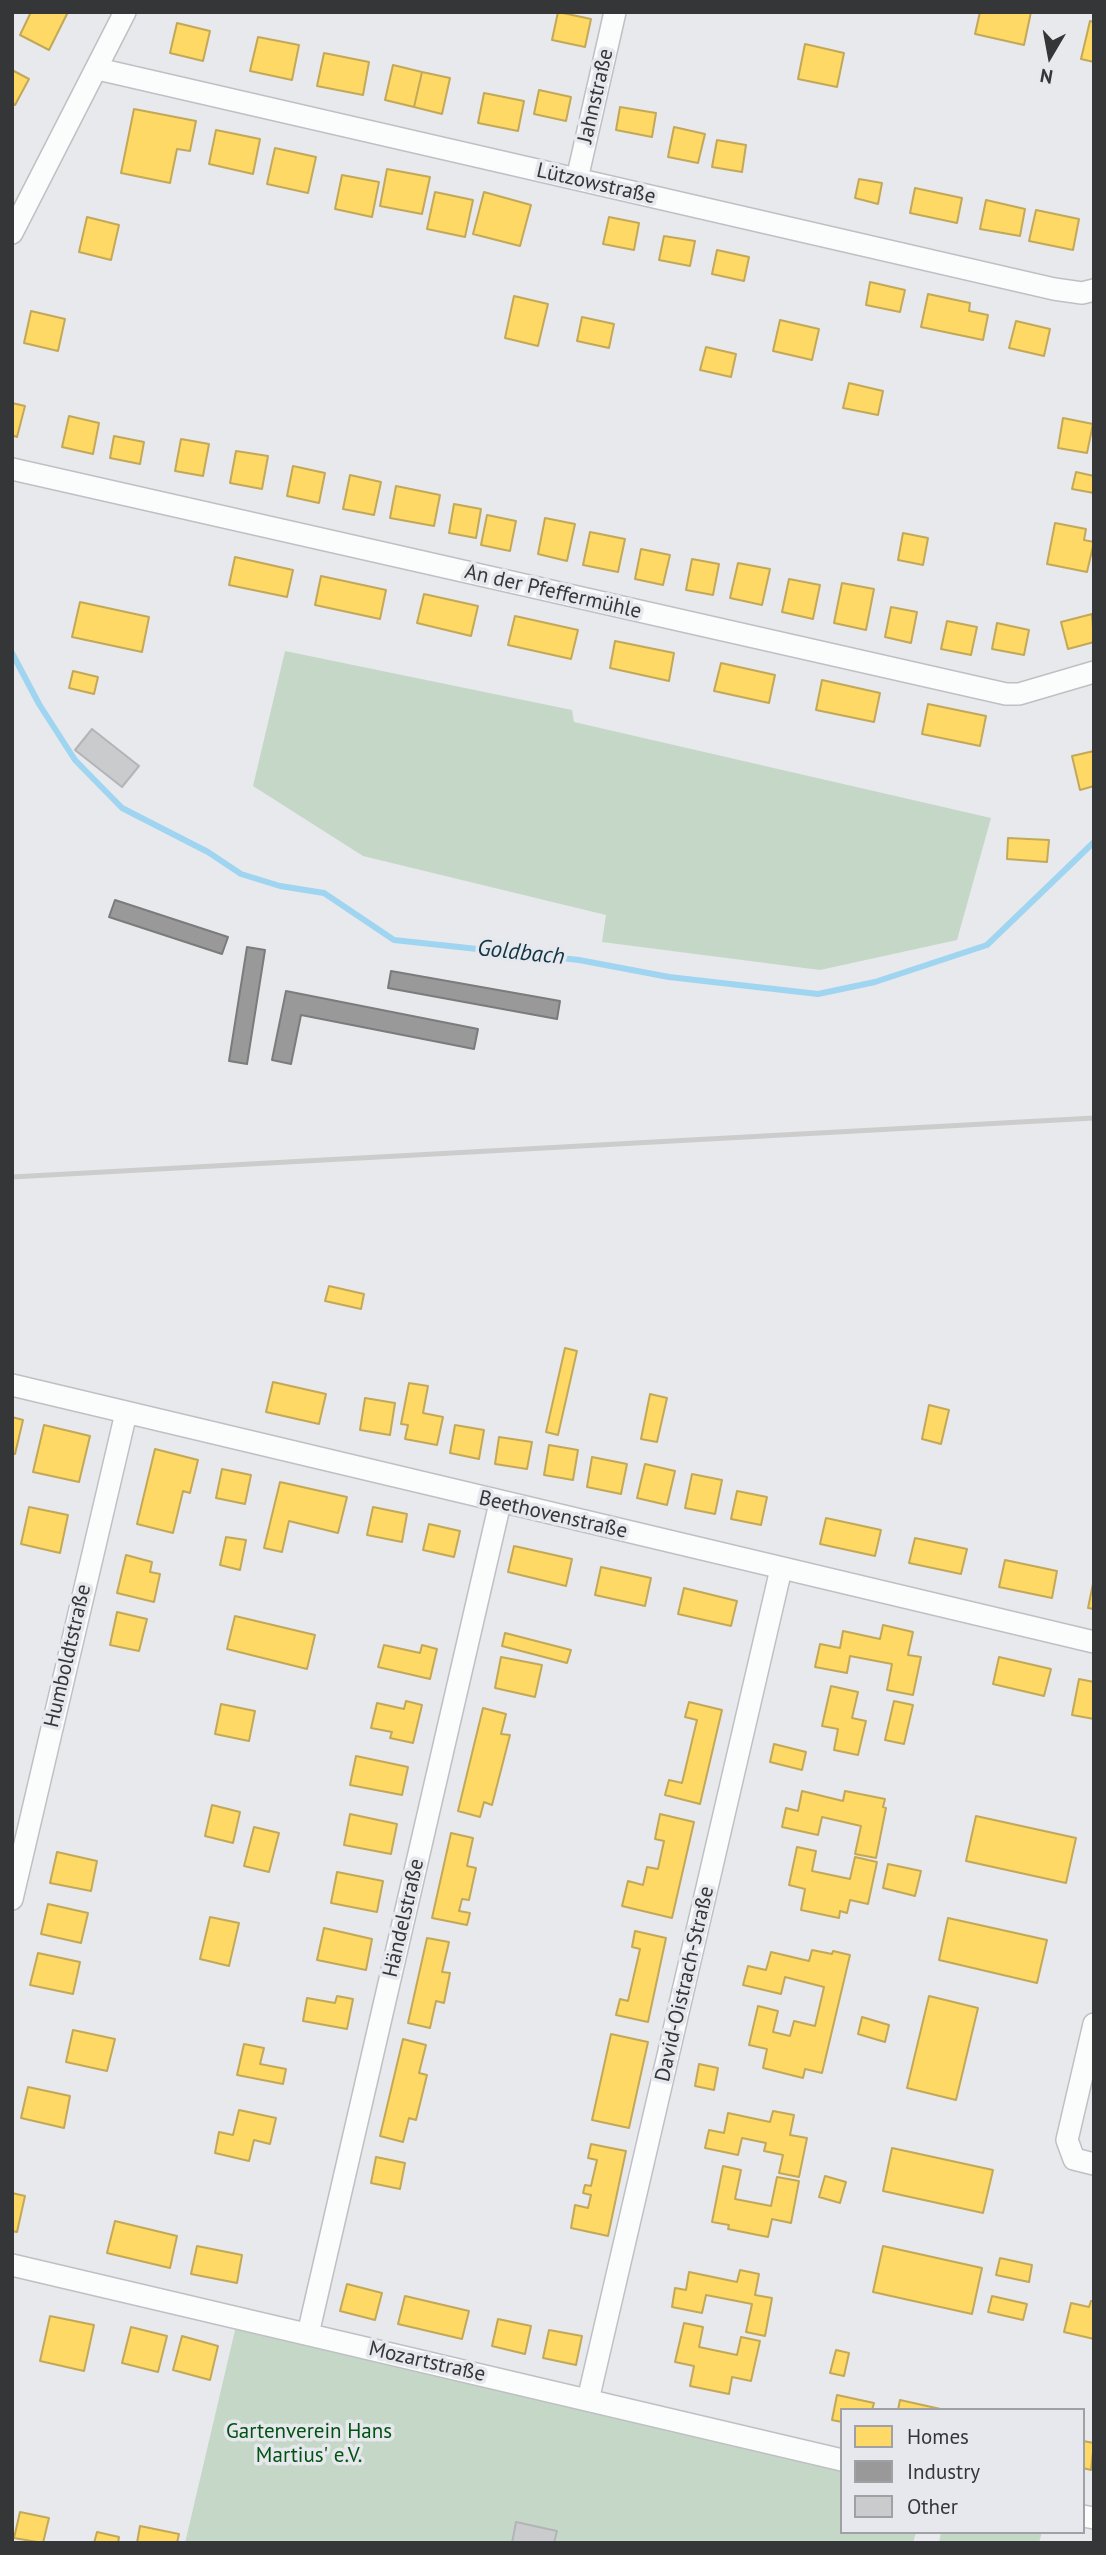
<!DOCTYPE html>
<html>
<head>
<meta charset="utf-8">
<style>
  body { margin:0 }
  #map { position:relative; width:1106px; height:2555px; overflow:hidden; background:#e7e9ec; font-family:"PT Sans",sans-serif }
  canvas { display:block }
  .frame { position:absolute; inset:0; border:14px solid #353638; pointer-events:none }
  .legend { position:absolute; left:840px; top:2408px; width:245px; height:126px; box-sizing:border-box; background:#e6e8ed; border:2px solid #9fa1a5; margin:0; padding:9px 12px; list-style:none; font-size:21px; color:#353638 }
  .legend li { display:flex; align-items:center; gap:14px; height:35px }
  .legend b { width:35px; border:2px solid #9fa1a5 }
  .north { position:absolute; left:1015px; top:21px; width:70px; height:70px; -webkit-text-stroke:5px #e6e8ed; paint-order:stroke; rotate:190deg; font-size:19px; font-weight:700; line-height:28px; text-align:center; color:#353638 }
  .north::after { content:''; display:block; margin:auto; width:24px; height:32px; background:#353638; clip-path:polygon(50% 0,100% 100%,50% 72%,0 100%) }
</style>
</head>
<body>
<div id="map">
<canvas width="1106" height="2555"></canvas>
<div class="frame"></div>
<ul class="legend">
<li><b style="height:19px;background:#ffd966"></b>Homes</li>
<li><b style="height:19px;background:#999"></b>Industry</li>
<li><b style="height:19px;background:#cacbcd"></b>Other</li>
</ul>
<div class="north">N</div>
</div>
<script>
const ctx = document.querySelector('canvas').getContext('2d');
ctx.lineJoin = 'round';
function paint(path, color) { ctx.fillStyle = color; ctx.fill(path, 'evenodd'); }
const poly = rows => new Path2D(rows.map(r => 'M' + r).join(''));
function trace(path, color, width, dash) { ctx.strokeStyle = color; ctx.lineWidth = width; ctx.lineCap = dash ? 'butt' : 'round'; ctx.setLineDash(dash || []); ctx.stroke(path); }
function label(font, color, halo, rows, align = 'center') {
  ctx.font = font + ' "PT Sans",sans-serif'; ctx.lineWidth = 7; ctx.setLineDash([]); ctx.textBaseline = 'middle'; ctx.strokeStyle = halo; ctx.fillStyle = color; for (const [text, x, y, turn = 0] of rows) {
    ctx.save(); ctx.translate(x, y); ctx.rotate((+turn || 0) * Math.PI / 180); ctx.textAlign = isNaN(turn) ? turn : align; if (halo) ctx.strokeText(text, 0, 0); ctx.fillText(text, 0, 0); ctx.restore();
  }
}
paint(poly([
  [285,651,572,710,574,722,991,818,957,940,820,970,602,942,606,915,363,856,253,786],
  [236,2326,842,2471,842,2532,916,2532,913,2543,185,2543],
  [941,2532,1042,2532,1039,2543,939,2543]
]), '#c5d8c7');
const homes = poly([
  [31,12,68,12,49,50,20,35,31,12],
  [558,12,591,19,585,47,552,40,558,12],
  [980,12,1031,12,1024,45,975,34,980,12],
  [1090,21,1094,22,1094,62,1081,59,1090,21],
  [177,23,210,31,203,61,170,53,177,23],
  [258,37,299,45,292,80,250,71,258,37],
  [805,44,844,53,837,87,798,79,805,44],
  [324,53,369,62,363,95,317,86,324,53],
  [393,65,422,72,414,107,385,100,393,65],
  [12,70,29,79,15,105,12,103,12,70],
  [422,72,450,78,442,114,414,107,422,72],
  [539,90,571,97,566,121,534,114,539,90],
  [484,93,524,101,518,131,478,123,484,93],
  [620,107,656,113,652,137,616,130,620,107],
  [134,109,196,121,190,151,177,149,170,183,121,173,134,109],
  [674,127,705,134,698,163,668,157,674,127],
  [216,130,260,139,253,174,209,164,216,130],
  [717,140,746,145,742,172,712,167,717,140],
  [275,148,316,157,308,193,267,184,275,148],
  [387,169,430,177,422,214,380,206,387,169],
  [342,175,379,182,372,217,335,209,342,175],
  [859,179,882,183,878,204,855,198,859,179],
  [915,188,962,198,957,223,910,213,915,188],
  [435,192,473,200,465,237,427,229,435,192],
  [484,192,531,205,520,246,473,234,484,192],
  [986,200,1025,209,1020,236,980,229,986,200],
  [1036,210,1079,219,1073,250,1029,241,1036,210],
  [87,217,119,225,111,260,79,252,87,217],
  [609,217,639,223,634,250,603,244,609,217],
  [664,236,695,241,690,266,659,260,664,236],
  [717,250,749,257,744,281,712,274,717,250],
  [870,282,905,290,900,312,866,305,870,282],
  [928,294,970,303,969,311,988,315,983,340,921,327,928,294],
  [514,296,548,304,538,346,505,338,514,296],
  [31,311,65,319,58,351,24,343,31,311],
  [582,317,614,324,609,348,577,341,582,317],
  [780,320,819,329,812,360,773,351,780,320],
  [1016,321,1050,329,1044,356,1009,348,1016,321],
  [706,347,736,354,731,377,700,370,706,347],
  [849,383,883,391,878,415,843,408,849,383],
  [12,403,25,406,17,437,12,435,12,403],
  [69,416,99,423,93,454,62,447,69,416],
  [1063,418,1093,424,1087,453,1058,448,1063,418],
  [114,436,144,442,140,464,110,458,114,436],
  [181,439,209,444,203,476,175,471,181,439],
  [236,451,268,456,262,489,230,483,236,451],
  [293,466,325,473,319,503,287,496,293,466],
  [1076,472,1094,476,1094,493,1072,489,1076,472],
  [350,475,381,482,374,515,343,509,350,475],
  [396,486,440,495,434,526,390,518,396,486],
  [454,504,481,509,476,538,449,533,454,504],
  [487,515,516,521,510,551,481,545,487,515],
  [545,518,575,524,567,561,538,554,545,518],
  [1055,523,1086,529,1084,540,1094,542,1087,572,1047,564,1055,523],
  [590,532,625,539,618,572,583,565,590,532],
  [903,533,928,538,923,565,898,560,903,533],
  [641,549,670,555,663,585,635,579,641,549],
  [235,557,293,570,287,597,229,585,235,557],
  [692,559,719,564,713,595,686,590,692,559],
  [738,563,770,569,762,605,730,598,738,563],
  [321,576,386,590,380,619,315,605,321,576],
  [789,579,820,585,813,619,782,612,789,579],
  [842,583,874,589,866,630,834,623,842,583],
  [424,594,478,606,471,636,417,623,424,594],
  [80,602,149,617,142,652,72,637,80,602],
  [891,607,917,612,911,643,885,637,891,607],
  [1092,614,1094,642,1068,649,1061,622,1092,614],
  [515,616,578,630,571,659,508,645,515,616],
  [947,621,977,627,971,655,941,649,947,621],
  [997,623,1029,630,1024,655,992,649,997,623],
  [615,641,674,653,669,681,610,668,615,641],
  [721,663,775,675,769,703,714,691,721,663],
  [73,671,98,677,94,694,69,688,73,671],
  [822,680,880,693,874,722,816,710,822,680],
  [928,704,986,716,980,746,922,734,928,704],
  [1094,751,1094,786,1080,790,1072,756,1094,751],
  [1008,838,1049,840,1047,862,1007,859,1008,838],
  [329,1286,364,1294,361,1309,325,1301,329,1286],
  [565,1348,577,1351,558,1435,546,1432,565,1348],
  [273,1382,326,1394,319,1424,266,1412,273,1382],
  [409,1383,428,1386,423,1413,443,1417,437,1445,405,1439,408,1425,401,1424,409,1383],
  [650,1394,667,1398,657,1442,641,1439,650,1394],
  [365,1398,395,1403,390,1435,360,1430,365,1398],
  [929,1405,949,1410,941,1444,922,1439,929,1405],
  [12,1417,23,1420,15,1454,12,1453,12,1417],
  [44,1425,90,1436,79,1482,33,1472,44,1425],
  [455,1425,484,1430,479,1459,450,1453,455,1425],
  [499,1437,532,1442,527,1469,495,1464,499,1437],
  [549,1445,578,1450,573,1480,544,1475,549,1445],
  [155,1449,198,1460,190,1493,183,1491,173,1533,137,1524,155,1449],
  [592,1457,627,1464,621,1494,587,1487,592,1457],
  [645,1464,675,1471,667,1505,637,1498,645,1464],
  [222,1469,251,1475,245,1504,216,1498,222,1469],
  [692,1474,722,1480,715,1514,685,1508,692,1474],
  [280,1482,347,1497,338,1533,289,1521,282,1552,264,1548,280,1482],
  [737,1491,767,1497,761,1525,731,1519,737,1491],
  [29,1507,68,1515,60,1553,21,1544,29,1507],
  [373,1507,407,1514,402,1542,367,1535,373,1507],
  [826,1518,881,1530,875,1556,820,1544,826,1518],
  [429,1524,460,1531,454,1557,423,1550,429,1524],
  [226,1537,246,1540,240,1570,220,1565,226,1537],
  [915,1538,967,1549,961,1574,909,1563,915,1538],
  [514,1546,572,1559,566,1586,508,1572,514,1546],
  [126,1555,152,1562,150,1572,160,1574,154,1602,117,1593,126,1555],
  [1005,1560,1057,1571,1052,1598,999,1587,1005,1560],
  [601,1567,651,1578,645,1606,595,1595,601,1567],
  [1094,1579,1094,1609,1088,1608,1094,1579],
  [684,1588,737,1601,731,1626,678,1614,684,1588],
  [117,1612,147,1619,139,1651,110,1645,117,1612],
  [235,1616,315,1635,307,1669,227,1649,235,1616],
  [883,1625,913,1632,908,1655,921,1657,913,1695,887,1690,892,1664,850,1656,847,1673,815,1667,820,1644,840,1648,843,1631,880,1639,883,1625],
  [505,1633,571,1650,567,1663,502,1646,505,1633],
  [384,1645,420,1653,422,1645,437,1649,430,1679,378,1667,384,1645],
  [501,1657,542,1665,535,1697,495,1688,501,1657],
  [999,1657,1051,1669,1044,1696,993,1684,999,1657],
  [1079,1679,1094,1682,1094,1719,1072,1715,1079,1679],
  [831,1686,858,1692,852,1718,866,1721,858,1755,834,1750,838,1729,822,1726,831,1686],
  [406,1701,422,1705,413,1743,390,1738,392,1732,371,1728,377,1703,404,1709,406,1701],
  [894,1701,913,1705,904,1744,885,1740,894,1701],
  [689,1702,722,1710,700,1804,665,1795,669,1780,682,1783,697,1720,685,1717,689,1702],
  [221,1704,255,1711,249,1741,215,1734,221,1704],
  [483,1708,506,1714,501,1734,510,1735,492,1805,484,1802,480,1817,458,1811,483,1708],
  [774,1744,806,1752,802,1770,770,1762,774,1744],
  [356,1756,408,1767,402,1795,350,1785,356,1756],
  [802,1791,843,1801,845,1791,885,1799,883,1807,886,1808,876,1858,855,1854,861,1826,822,1817,818,1835,782,1827,786,1808,798,1811,802,1791],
  [212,1805,240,1812,233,1843,205,1836,212,1805],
  [350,1814,397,1824,391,1854,344,1845,350,1814],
  [660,1814,694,1822,672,1918,622,1906,628,1881,643,1885,647,1867,658,1869,664,1841,655,1839,660,1814],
  [976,1816,1076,1838,1066,1883,966,1861,976,1816],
  [254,1827,279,1833,269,1872,244,1866,254,1827],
  [451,1833,473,1838,467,1866,476,1868,469,1900,462,1899,459,1911,470,1913,467,1925,432,1918,451,1833],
  [797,1847,816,1851,812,1871,850,1879,855,1857,877,1862,868,1904,850,1900,847,1913,840,1911,839,1918,801,1910,805,1889,789,1885,797,1847],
  [57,1852,97,1861,91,1891,50,1883,57,1852],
  [888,1864,921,1871,915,1896,883,1888,888,1864],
  [337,1872,383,1881,377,1912,331,1903,337,1872],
  [48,1904,88,1913,81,1943,41,1934,48,1904],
  [210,1917,239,1923,229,1966,200,1959,210,1917],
  [948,1918,1047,1940,1037,1983,939,1960,948,1918],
  [324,1928,372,1939,366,1970,317,1960,324,1928],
  [635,1931,666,1938,648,2022,616,2015,620,1999,628,2001,640,1949,632,1947,635,1931],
  [427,1938,449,1942,442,1972,450,1973,444,2003,436,2001,430,2028,408,2023,427,1938],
  [812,1950,832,1954,833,1951,850,1955,822,2073,805,2069,803,2078,763,2068,767,2049,749,2045,758,2006,778,2011,773,2032,790,2036,794,2021,815,2026,824,1987,785,1977,781,1994,743,1985,748,1966,766,1970,771,1952,809,1961,812,1950],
  [38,1953,80,1962,73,1994,30,1985,38,1953],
  [337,1996,353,1999,347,2029,303,2021,307,1998,335,2003,337,1996],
  [929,1996,978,2008,956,2100,907,2088,929,1996],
  [862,2017,889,2025,885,2042,858,2034,862,2017],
  [73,2030,115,2039,107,2071,66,2062,73,2030],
  [611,2034,648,2042,629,2128,592,2120,611,2034],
  [403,2039,426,2045,419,2073,427,2075,416,2120,409,2118,403,2142,380,2136,403,2039],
  [244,2044,264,2048,260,2064,286,2069,283,2084,237,2075,244,2044],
  [699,2064,718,2068,714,2090,695,2086,699,2064],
  [28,2087,70,2096,64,2128,21,2118,28,2087],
  [239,2110,276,2118,270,2144,254,2140,249,2161,215,2153,219,2132,233,2135,239,2110],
  [773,2111,794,2115,790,2135,807,2138,799,2177,779,2173,783,2155,764,2151,766,2143,742,2138,738,2155,705,2148,709,2130,724,2133,728,2113,770,2122,773,2111],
  [591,2144,626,2151,608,2236,571,2228,575,2205,588,2208,591,2195,583,2193,585,2185,591,2186,597,2160,588,2158,591,2144],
  [892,2148,993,2170,983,2213,883,2191,892,2148],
  [376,2157,405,2163,400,2189,371,2183,376,2157],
  [723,2166,741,2170,735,2199,771,2206,777,2177,799,2181,791,2223,772,2219,768,2237,728,2229,729,2225,712,2222,723,2166],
  [825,2176,846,2182,840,2203,819,2197,825,2176],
  [12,2193,25,2196,17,2232,12,2231,12,2193],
  [115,2221,177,2236,170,2268,107,2253,115,2221],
  [197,2246,242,2255,237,2283,191,2274,197,2246],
  [883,2246,982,2268,972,2314,873,2292,883,2246],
  [1000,2258,1032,2265,1029,2282,996,2275,1000,2258],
  [740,2270,759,2274,755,2295,772,2298,765,2336,746,2332,752,2304,706,2295,702,2313,672,2307,675,2288,686,2290,689,2272,737,2282,740,2270],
  [347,2284,382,2293,375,2320,340,2311,347,2284],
  [405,2296,469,2311,462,2339,398,2324,405,2296],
  [992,2296,1027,2304,1023,2320,988,2312,992,2296],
  [1091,2301,1094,2301,1094,2339,1064,2332,1071,2303,1089,2307,1091,2301],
  [50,2316,94,2325,84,2371,40,2361,50,2316],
  [498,2319,531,2326,525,2354,492,2346,498,2319],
  [684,2323,703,2327,699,2347,737,2355,741,2337,760,2341,751,2381,732,2377,729,2394,690,2386,694,2366,675,2362,684,2323],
  [131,2327,167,2336,158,2372,122,2363,131,2327],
  [549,2330,582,2336,576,2365,543,2358,549,2330],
  [182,2336,218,2346,210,2380,173,2370,182,2336],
  [836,2350,849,2353,844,2376,830,2373,836,2350],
  [837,2395,874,2403,872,2410,842,2410,842,2422,832,2420,837,2395],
  [900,2400,945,2410,898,2410,900,2400],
  [1083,2441,1094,2443,1091,2470,1083,2468,1083,2441],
  [20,2512,49,2518,43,2543,14,2538,20,2512],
  [140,2526,179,2534,177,2543,137,2543,140,2526],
  [97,2532,119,2537,118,2543,94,2543,97,2532]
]);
paint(homes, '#ffd966');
trace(homes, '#c2a858', 2);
const industry = poly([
  [115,900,228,937,222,954,109,917,115,900],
  [247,947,265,950,247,1064,229,1061,247,947],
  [391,971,560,1001,557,1019,388,988,391,971],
  [286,991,478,1029,474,1049,301,1015,291,1064,272,1060,286,991]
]);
paint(industry, '#999');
trace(industry, '#7b7b7c', 2);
trace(poly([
  [12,653,39,704,75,760,122,808,208,852,241,874,280,886,324,893,394,940,579,960,669,977,818,994,875,982,987,945,1094,842]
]), '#9fd5f0', 6);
const building = poly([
  [92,729,139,766,122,787,75,750,92,729],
  [516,2522,557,2531,554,2543,512,2543,516,2522]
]);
paint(building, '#cacbcd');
trace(building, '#b3b4b7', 2);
const street = poly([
  [98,69,1054,289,1082,293,1094,290],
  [577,179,615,12],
  [12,233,125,12],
  [12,469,1006,694,1019,694,1094,672],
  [12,1385,1094,1642],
  [12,1899,126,1413],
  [1094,2024,1067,2140,1074,2159,1094,2164],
  [12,2265,842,2460],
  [308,2334,500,1503],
  [588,2400,781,1569],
  [1083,2516,1094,2518]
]);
trace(street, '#bfc0c3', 24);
trace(street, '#fbfcfc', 21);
trace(poly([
  [12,1177,1094,1118]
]), '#cccccd', 5);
label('21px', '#353638', '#e6e8ed', [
  ["Jahnstraße",596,96,-77],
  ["Lützowstraße",596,184,13],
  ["An der Pfeffermühle",553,592,13],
  ["Beethovenstraße",553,1515,13],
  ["Humboldtstraße",68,1656,-77],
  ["Händelstraße",404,1918,-77],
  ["David-Oistrach-Straße",685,1984,-77],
  ["Mozartstraße",427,2362,13]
]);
label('21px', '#005311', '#e6e8ed', [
  ["Gartenverein Hans",309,2432],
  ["Martius' e.V.",309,2456]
]);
label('italic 23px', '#123645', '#e6e8ed', [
  ["Goldbach",521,953,6]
]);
</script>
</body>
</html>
